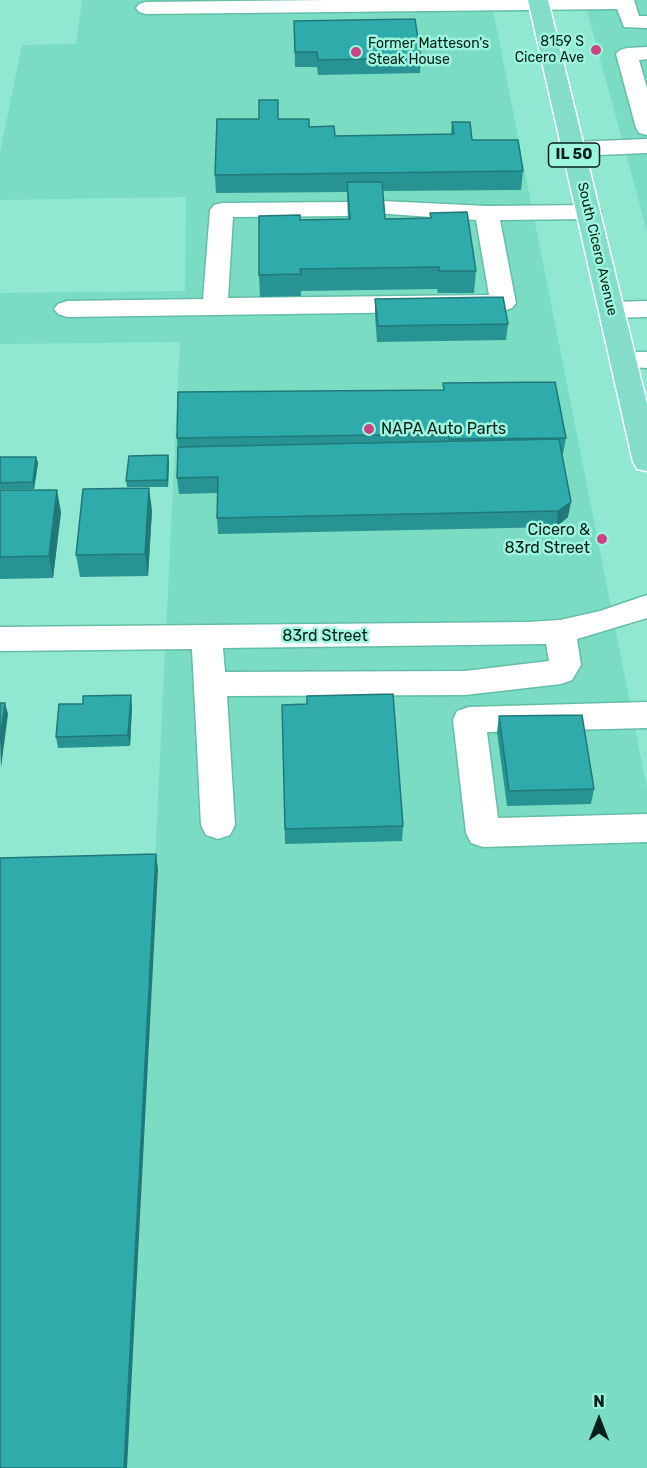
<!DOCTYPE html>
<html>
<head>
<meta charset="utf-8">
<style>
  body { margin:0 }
  #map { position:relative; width:647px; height:1468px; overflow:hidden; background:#90e8d0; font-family:Rubik,sans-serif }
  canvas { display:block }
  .north { position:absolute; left:569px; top:1390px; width:60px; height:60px; -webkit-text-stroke:4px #9df5dd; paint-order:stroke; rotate:0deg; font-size:16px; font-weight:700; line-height:24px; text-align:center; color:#042019 }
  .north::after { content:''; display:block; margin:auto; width:21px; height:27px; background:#042019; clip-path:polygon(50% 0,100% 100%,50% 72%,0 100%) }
</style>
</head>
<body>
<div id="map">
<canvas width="647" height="1468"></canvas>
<div class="north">N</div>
</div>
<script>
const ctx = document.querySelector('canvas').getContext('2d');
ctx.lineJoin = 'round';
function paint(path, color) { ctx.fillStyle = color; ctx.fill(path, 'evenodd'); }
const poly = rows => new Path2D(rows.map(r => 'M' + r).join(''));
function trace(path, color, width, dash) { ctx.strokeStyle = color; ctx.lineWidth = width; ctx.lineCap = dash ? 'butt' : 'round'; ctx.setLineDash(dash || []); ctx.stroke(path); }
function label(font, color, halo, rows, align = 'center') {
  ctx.font = font + ' Rubik,sans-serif'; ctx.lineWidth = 5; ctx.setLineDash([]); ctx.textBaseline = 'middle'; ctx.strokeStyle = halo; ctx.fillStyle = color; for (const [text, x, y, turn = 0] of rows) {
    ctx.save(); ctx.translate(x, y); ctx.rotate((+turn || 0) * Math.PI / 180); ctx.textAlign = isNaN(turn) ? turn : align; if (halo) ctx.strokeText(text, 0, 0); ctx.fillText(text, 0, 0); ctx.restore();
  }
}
paint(poly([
  [82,0,491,0,647,789,647,1468,0,1468,0,865,155,861,180,342,0,344,0,293,185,291,186,197,0,200,0,153,22,45,76,44],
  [584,0,647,0,647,231]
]), '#7adcc3');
const minor = poly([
  [327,0,634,0,639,16,647,16,647,28,624,27,617,9,146,14,139,12,136,8,139,4,146,2,327,0],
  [647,47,647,59,639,60,647,88,647,135,639,133,636,128,616,54,620,50,627,48,647,47],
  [647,139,647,153,573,156,565,154,562,149,565,144,573,142,647,139],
  [382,201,487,206,589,205,597,207,601,212,597,217,589,219,500,220,516,303,512,308,503,311,67,317,58,314,54,309,58,304,67,301,203,299,210,210,214,205,222,203,347,202,355,204,359,209,355,214,347,216,233,217,228,298,489,295,476,220,374,213,370,208,374,203,382,201],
  [647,301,647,317,611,318,602,315,598,310,602,305,611,302,647,301],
  [623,352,647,352,647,368,614,366,610,360,614,354,623,352],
  [647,595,647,618,577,639,581,665,572,680,561,684,465,695,227,696,235,825,230,835,218,839,206,835,201,825,192,649,0,651,0,627,527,622,560,620,600,611,647,595],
  [546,644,549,661,465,671,225,672,223,648,546,644],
  [647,702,647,728,487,732,498,818,647,814,647,842,483,847,471,843,466,833,453,720,457,711,469,707,647,702]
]);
const major = poly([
  [528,0,548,0,647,404,647,471,637,469,633,462,528,0]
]);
trace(minor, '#65bda7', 3);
trace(major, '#fff', 3);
paint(minor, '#fff');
paint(major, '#84ddcb');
paint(poly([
  [294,21,421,58,420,73,318,75,317,67,295,67],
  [452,122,472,140,523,171,521,190,383,191,385,219,430,218,430,213,476,271,474,293,438,293,437,289,301,291,301,296,260,297,259,275,300,220,348,219,347,192,216,193,215,175,309,127,335,136,451,134],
  [375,299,508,324,506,340,377,342,375,315],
  [443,383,566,438,563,454,561,454,568,517,556,527,218,534,217,518,217,493,179,494,177,478,178,452,177,438,443,390],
  [0,457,36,457,38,463,34,489,0,489],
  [169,461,168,487,127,487,126,481],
  [0,490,61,512,53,578,0,579],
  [152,510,148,576,80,577,76,555],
  [282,705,403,826,402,841,285,844],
  [132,706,130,746,58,748,56,737],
  [499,716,594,789,591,804,507,806,497,732]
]), '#289393');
paint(poly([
  [168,455,169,461,168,487,167,480],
  [36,457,38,463,34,489,33,482],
  [149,488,152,510,148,576,145,554],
  [57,490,61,512,53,578,49,556],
  [571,502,568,517,556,527,558,511],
  [131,695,132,706,130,746,128,735],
  [5,703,8,714,1,768,0,741],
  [156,854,158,869,127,1468,124,1468]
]), '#217878');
const building = poly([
  [415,19,421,58,318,60,317,52,295,52,294,21,415,19],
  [259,100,278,100,278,119,309,119,309,127,334,126,335,136,454,134,452,122,470,122,472,140,518,140,523,171,215,175,217,119,259,119,259,100],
  [347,182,382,182,385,219,431,218,430,213,467,212,476,271,439,271,439,267,300,269,301,274,259,275,259,216,300,215,300,220,350,219,347,182],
  [503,297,508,324,378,326,375,299,503,297],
  [555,382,566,438,449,439,449,434,177,438,178,392,444,390,443,383,555,382],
  [559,439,571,502,558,511,217,518,218,477,177,478,178,447,559,439],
  [168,455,167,480,126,481,129,456,168,455],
  [0,457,36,457,33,482,0,483,0,457],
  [149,488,145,554,76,555,83,489,149,488],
  [0,490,57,490,49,556,0,557,0,490],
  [393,694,403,826,285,829,282,705,307,704,307,696,393,694],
  [131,695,128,735,56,737,59,704,83,704,83,696,131,695],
  [0,703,5,703,0,741,0,703],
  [582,715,594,789,509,791,499,716,582,715],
  [156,854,124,1468,0,1468,0,858,156,854]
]);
paint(building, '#2fabab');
trace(building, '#217878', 1.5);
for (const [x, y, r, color] of [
  [596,50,6,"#ca4382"],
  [356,52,6,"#ca4382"],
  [369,429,6,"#ca4382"],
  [602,539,6,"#ca4382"]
]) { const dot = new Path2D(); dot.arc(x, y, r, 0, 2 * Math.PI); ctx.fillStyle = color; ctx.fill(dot); trace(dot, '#9df5dd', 2); }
label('14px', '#042019', '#9df5dd', [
  ["8159 S",584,42],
  ["Cicero Ave",584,58],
  ["Former Matteson's",368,44,"left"],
  ["Steak House",368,60,"left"]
], 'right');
label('14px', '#042019', '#9df5dd', [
  ["South Cicero Avenue",597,249,77]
]);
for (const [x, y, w] of [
  [574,155,51]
]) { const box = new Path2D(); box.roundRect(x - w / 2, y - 12, w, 24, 4.5); ctx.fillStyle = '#9df5dd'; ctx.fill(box); trace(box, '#042019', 1.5); }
label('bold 15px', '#042019', null, [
  ["IL 50",574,155]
]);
label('16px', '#042019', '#9df5dd', [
  ["NAPA Auto Parts",381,429],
  ["Cicero &",590,530,"right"],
  ["83rd Street",590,548,"right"]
], 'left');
label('16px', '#042019', '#9df5dd', [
  ["83rd Street",325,636]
]);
</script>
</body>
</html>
